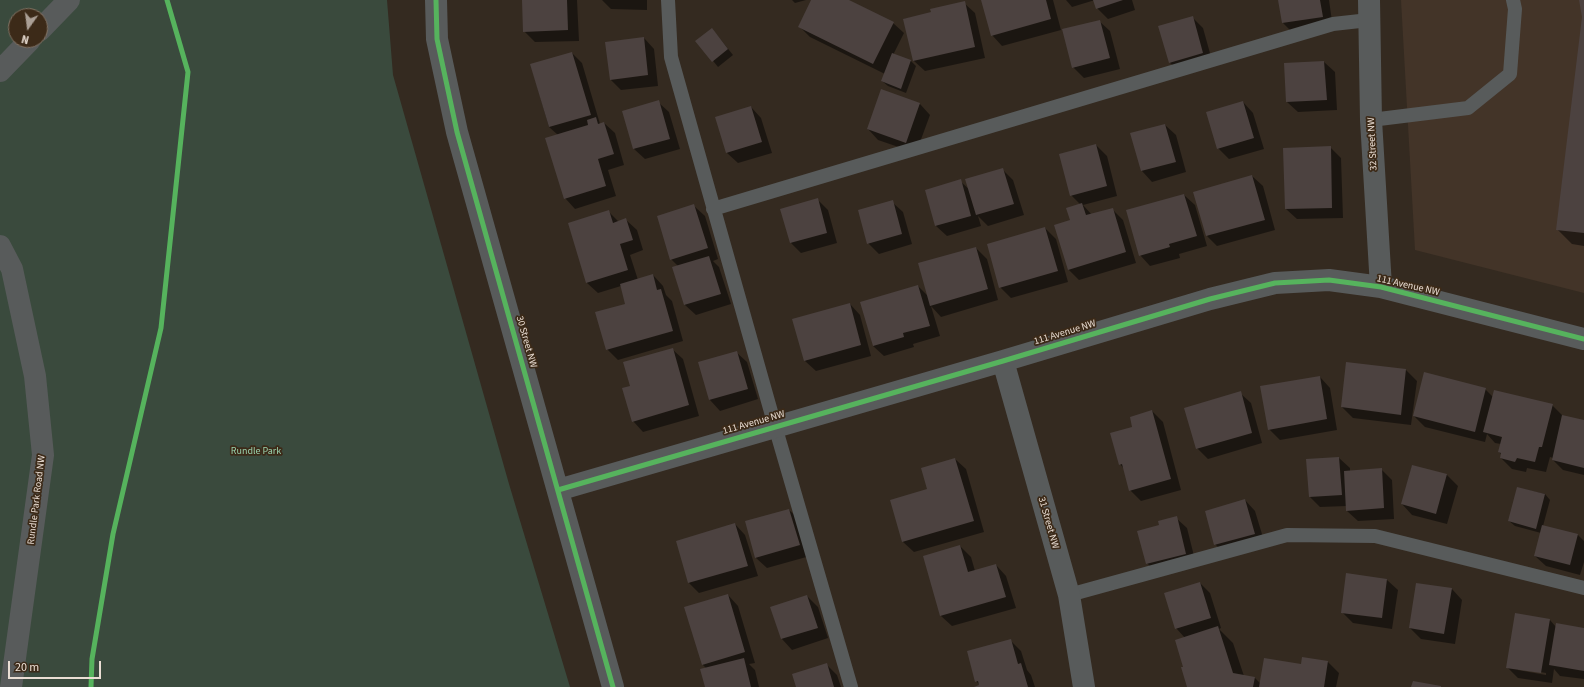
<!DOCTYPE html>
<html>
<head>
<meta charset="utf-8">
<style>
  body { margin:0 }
  #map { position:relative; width:1584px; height:687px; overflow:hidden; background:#342a20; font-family:"Source Sans 3",sans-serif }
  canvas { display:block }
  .north { position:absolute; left:8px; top:8px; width:40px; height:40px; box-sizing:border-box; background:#3c2a18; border:1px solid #827263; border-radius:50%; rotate:194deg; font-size:11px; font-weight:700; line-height:16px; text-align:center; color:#eaded4 }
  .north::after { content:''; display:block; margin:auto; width:14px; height:18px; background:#aa9f95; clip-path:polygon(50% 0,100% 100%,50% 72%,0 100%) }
  .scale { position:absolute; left:8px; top:661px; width:93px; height:18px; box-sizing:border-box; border:2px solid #eaded4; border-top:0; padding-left:5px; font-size:12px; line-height:14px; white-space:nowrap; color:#eaded4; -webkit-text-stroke:3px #3c2a18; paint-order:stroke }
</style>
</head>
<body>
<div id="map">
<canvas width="1584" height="687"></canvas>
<div class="north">N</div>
<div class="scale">20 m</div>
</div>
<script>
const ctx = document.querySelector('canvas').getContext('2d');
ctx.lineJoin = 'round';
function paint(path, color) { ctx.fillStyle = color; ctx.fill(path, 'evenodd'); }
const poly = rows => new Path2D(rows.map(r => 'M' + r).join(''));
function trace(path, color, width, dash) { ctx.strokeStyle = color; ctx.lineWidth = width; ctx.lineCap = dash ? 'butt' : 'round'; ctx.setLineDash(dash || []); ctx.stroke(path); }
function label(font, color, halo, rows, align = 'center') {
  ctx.font = font + ' "Source Sans 3",sans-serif'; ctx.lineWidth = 3.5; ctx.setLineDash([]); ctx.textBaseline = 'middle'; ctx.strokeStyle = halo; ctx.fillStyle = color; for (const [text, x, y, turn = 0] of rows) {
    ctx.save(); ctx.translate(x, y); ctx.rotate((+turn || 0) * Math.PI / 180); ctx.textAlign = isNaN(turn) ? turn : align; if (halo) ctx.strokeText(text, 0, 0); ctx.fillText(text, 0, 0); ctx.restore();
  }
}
paint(poly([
  [1401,0,1584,0,1584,293,1415,250]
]), '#433428');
paint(poly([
  [0,0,387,0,393,75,509,484,570,687,0,687],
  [16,16,40,16,40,40,16,40]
]), '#3a4a3d');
paint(poly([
  [523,0,577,0,579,41,535,42,524,31],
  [602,0,647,0,647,10,611,9],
  [792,0,806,0,795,3],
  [812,0,846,0,893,23,904,33,893,55,911,61,916,66,906,93,888,86,882,81,885,74,810,37,799,26],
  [982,0,1053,0,1061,30,1002,46,992,35],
  [1066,0,1132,0,1135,10,1108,19,1097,8,1095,0,1072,7],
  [1279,0,1329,0,1333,28,1294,34,1283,23],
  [1580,0,1584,0,1584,246,1572,244,1557,229,1583,16],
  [964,3,975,13,985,58,925,71,914,61,904,19,932,13],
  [1192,17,1203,28,1213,64,1181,73,1170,63],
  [1099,21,1110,31,1120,69,1084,78,1073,67],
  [717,35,733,55,718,67,697,41],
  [644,38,654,49,658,86,621,90,610,79],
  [572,53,582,63,600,124,604,123,615,133,624,165,608,170,616,196,575,209,565,198,558,135,549,127,531,65],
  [1324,62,1335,72,1337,110,1298,112,1287,102,1285,64],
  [658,102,669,112,680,149,645,159,634,149],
  [1243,102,1253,113,1264,149,1229,159,1218,148],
  [920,104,930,115,916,153,878,140,868,129],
  [751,107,761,118,772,153,738,163,727,153],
  [1165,125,1176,135,1186,172,1152,182,1142,171,1131,134],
  [1096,145,1107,156,1117,196,1083,205,1092,215,1112,209,1123,220,1136,263,1079,280,1068,269,1071,220,1081,205,1071,195],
  [1330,147,1341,158,1343,218,1297,219,1286,209],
  [1002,169,1013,180,1024,215,988,226,978,216,981,226,947,236,936,226,960,181,970,190],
  [1252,176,1263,186,1275,230,1217,246,1207,236],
  [1184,195,1195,205,1207,246,1179,254,1180,258,1150,266,1140,255],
  [817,199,828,210,837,243,801,253,791,243],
  [892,202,903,212,912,244,879,254,868,243],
  [694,206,705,216,718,259,713,261,719,267,731,304,696,315,685,305,678,266,671,259],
  [609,212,619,222,626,220,637,230,643,250,630,255,638,280,653,275,663,286,666,295,672,301,683,341,618,360,607,349,626,304,621,286,598,293,587,283,569,224],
  [1045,228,1056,239,1068,282,1011,298,1000,287],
  [976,248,987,259,998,300,941,317,931,306,940,336,913,344,914,347,884,356,873,346,918,286,928,296],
  [850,304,860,315,871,356,816,371,805,361],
  [672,349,683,359,699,416,643,432,633,421],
  [736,352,747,362,758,399,720,411,710,400,699,363],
  [1406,370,1417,381,1411,425,1353,418,1342,407],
  [1320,377,1330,388,1337,430,1280,440,1269,429],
  [1485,389,1493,397,1552,405,1563,416,1584,421,1584,475,1563,470,1553,460,1553,458,1550,457,1546,472,1527,468,1526,472,1512,469,1501,458,1502,455,1499,452,1501,444,1495,443,1487,434,1485,442,1425,427,1414,416],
  [1240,393,1251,403,1262,443,1208,459,1197,448],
  [1152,411,1163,422,1181,490,1141,501,1130,490,1124,469,1120,464,1134,428],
  [1339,458,1350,468,1350,471,1381,469,1392,480,1394,519,1358,521,1347,511,1347,506,1320,507,1310,497],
  [955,459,966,469,984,532,914,552,903,542,928,490],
  [1412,466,1447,475,1458,486,1447,524,1412,515,1402,504],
  [1518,488,1545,494,1550,500,1543,526,1578,535,1584,541,1584,562,1580,575,1546,566,1535,556,1541,533,1515,526,1509,521],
  [1245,500,1255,511,1265,544,1226,555,1215,544],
  [789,510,800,520,810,556,767,568,756,558,746,522],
  [1176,518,1187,528,1196,564,1157,574,1147,563,1160,526],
  [735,524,745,535,758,576,699,593,689,583],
  [960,546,971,557,975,571,996,565,1006,576,1016,608,952,626,941,616],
  [1347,574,1387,580,1398,590,1392,629,1353,623,1342,612],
  [1200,583,1210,593,1221,628,1219,629,1233,643,1244,676,1255,678,1261,684,1302,665,1303,658,1328,662,1339,673,1336,687,1188,687,1184,667,1185,638,1176,628],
  [1452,589,1462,600,1455,644,1421,639,1410,628],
  [728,595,738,606,755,663,749,664,755,670,759,687,706,687,707,669,702,664],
  [807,596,818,607,828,638,792,650,782,639,772,608],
  [1550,620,1556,627,1584,629,1584,679,1560,676,1554,669,1552,683,1518,678,1507,667],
  [1518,668,1546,673,1546,675,1518,670],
  [1010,640,1021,651,1027,670,1031,675,1035,687,976,687,981,686,976,681],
  [826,664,837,675,841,687,797,687]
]), '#0007');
paint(poly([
  [522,0,567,0,568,30,523,32],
  [811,0,849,0,894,22,873,64,798,27],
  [981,0,1046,0,1051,19,991,36],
  [1093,0,1123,0,1096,9],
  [1278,0,1320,0,1323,17,1282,23],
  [1579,0,1584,0,1584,233,1556,230,1582,17],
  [965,1,975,47,913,61,903,19,931,12,930,9],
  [1193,16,1203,53,1169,63,1158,26],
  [1100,20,1110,58,1072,68,1062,29],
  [712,28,728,49,712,62,695,41],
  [644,37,648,75,610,80,605,42],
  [572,52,591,115,549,127,530,64],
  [892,53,911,60,901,89,881,81],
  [1324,61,1327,100,1286,102,1284,63],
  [881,89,920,103,906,143,867,129],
  [659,100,670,139,633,149,622,111],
  [1243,101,1254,138,1217,149,1206,112],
  [751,106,762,142,726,153,715,117],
  [596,117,598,124,604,122,614,154,598,159,606,186,564,199,545,138,588,125,587,120],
  [1165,124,1176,162,1141,171,1130,133],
  [1096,144,1107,186,1070,196,1059,154],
  [1331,146,1332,208,1285,209,1283,148],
  [1003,168,1014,204,976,215,965,179],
  [1252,175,1265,220,1206,236,1193,192],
  [961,179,971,216,935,226,925,190],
  [1184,194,1197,236,1169,244,1170,247,1139,256,1126,210],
  [818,198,827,233,790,243,780,209],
  [893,200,902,234,867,244,858,210],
  [1082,203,1086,215,1113,208,1126,252,1068,270,1054,225,1070,220,1066,208],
  [694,204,708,248,670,260,657,216],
  [609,210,613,223,626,218,633,240,620,244,628,270,586,283,568,223],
  [1045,227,1058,271,999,288,987,244],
  [976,247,988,289,930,306,918,263],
  [709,256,721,294,684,305,672,267],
  [653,274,657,290,661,289,673,331,606,350,595,312,625,304,620,284],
  [918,285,930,326,903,333,904,337,873,346,860,302],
  [850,303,861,345,804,361,792,319],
  [673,348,689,405,632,422,622,388,630,386,623,362],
  [737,351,748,389,709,400,698,362],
  [1346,362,1406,369,1401,415,1341,407],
  [1424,372,1486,388,1475,432,1413,416],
  [1320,376,1327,419,1268,430,1260,386],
  [1494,390,1553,404,1542,447,1539,447,1535,462,1517,458,1515,462,1500,458,1501,453,1498,452,1502,437,1483,432],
  [1241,391,1252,433,1196,449,1184,408],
  [1152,410,1171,479,1129,491,1122,464,1119,465,1110,433,1132,427,1130,417],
  [1562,415,1584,420,1584,468,1552,460],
  [1339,457,1342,495,1309,497,1306,459],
  [955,458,974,521,902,542,890,500,927,489,921,468],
  [1412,465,1447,474,1436,514,1401,504],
  [1382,468,1384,508,1346,511,1344,471],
  [1517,487,1545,494,1536,529,1508,521],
  [1245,499,1255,534,1214,545,1205,511],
  [789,509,800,545,755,558,745,521],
  [1177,516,1186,554,1146,564,1137,531,1159,525,1158,521],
  [735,523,748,566,688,583,676,541],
  [1542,525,1578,534,1570,565,1534,556],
  [960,545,968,572,996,564,1006,597,940,616,923,556],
  [1346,573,1387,579,1382,618,1341,613],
  [1200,582,1211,618,1175,629,1164,593],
  [1416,583,1452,588,1444,634,1409,628],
  [728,594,745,652,702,665,684,607],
  [807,595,818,628,781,639,770,607],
  [1515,613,1550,619,1541,673,1506,668],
  [1556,623,1584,628,1584,671,1549,665],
  [1218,626,1233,673,1255,677,1253,687,1187,687,1181,667,1183,667,1175,640],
  [1011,639,1018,664,1021,663,1028,687,974,687,979,685,978,681,975,682,967,651],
  [1302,657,1328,661,1324,687,1259,687,1264,658,1301,664],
  [744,658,751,687,705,687,700,669],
  [827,663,834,687,796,687,792,674],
  [1413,681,1441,686,1441,687,1411,687]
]), '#4c4240');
trace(poly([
  [668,0,671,57,775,426,851,687],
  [1371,120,1468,108,1510,74,1515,9,1513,0],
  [713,209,1333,24,1369,20],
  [1069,595,1287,535,1375,536,1584,588]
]), '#585b5b', 14);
trace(poly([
  [436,0,437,39,457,132,613,687],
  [1369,0,1371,120,1381,287],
  [40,30,69,0],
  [0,71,30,40],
  [0,246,12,269,35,376,43,455,11,687],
  [1003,361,1069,595,1084,687],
  [558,490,1003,361,1210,299,1275,283,1329,280,1381,287,1584,339]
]), '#585b5b', 22);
trace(poly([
  [436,0,437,39,457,132,613,687],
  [558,490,1003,361,1210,299,1275,283,1329,280,1381,287,1584,339],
  [91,687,92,659,113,534,161,328,188,72,167,0]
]), '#56b35d', 5);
label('10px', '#eaded4', '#3c2a18', [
  ["32 Street NW",1373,144,-93],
  ["111 Avenue NW",1408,286,13],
  ["111 Avenue NW",1065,333,-17],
  ["30 Street NW",526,342,74],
  ["111 Avenue NW",754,423,-16],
  ["Rundle Park Road NW",37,500,-83],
  ["31 Street NW",1048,523,74]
]);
label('10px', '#9ad3ae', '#3c2a18', [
  ["Rundle Park",256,452]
]);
</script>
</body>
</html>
